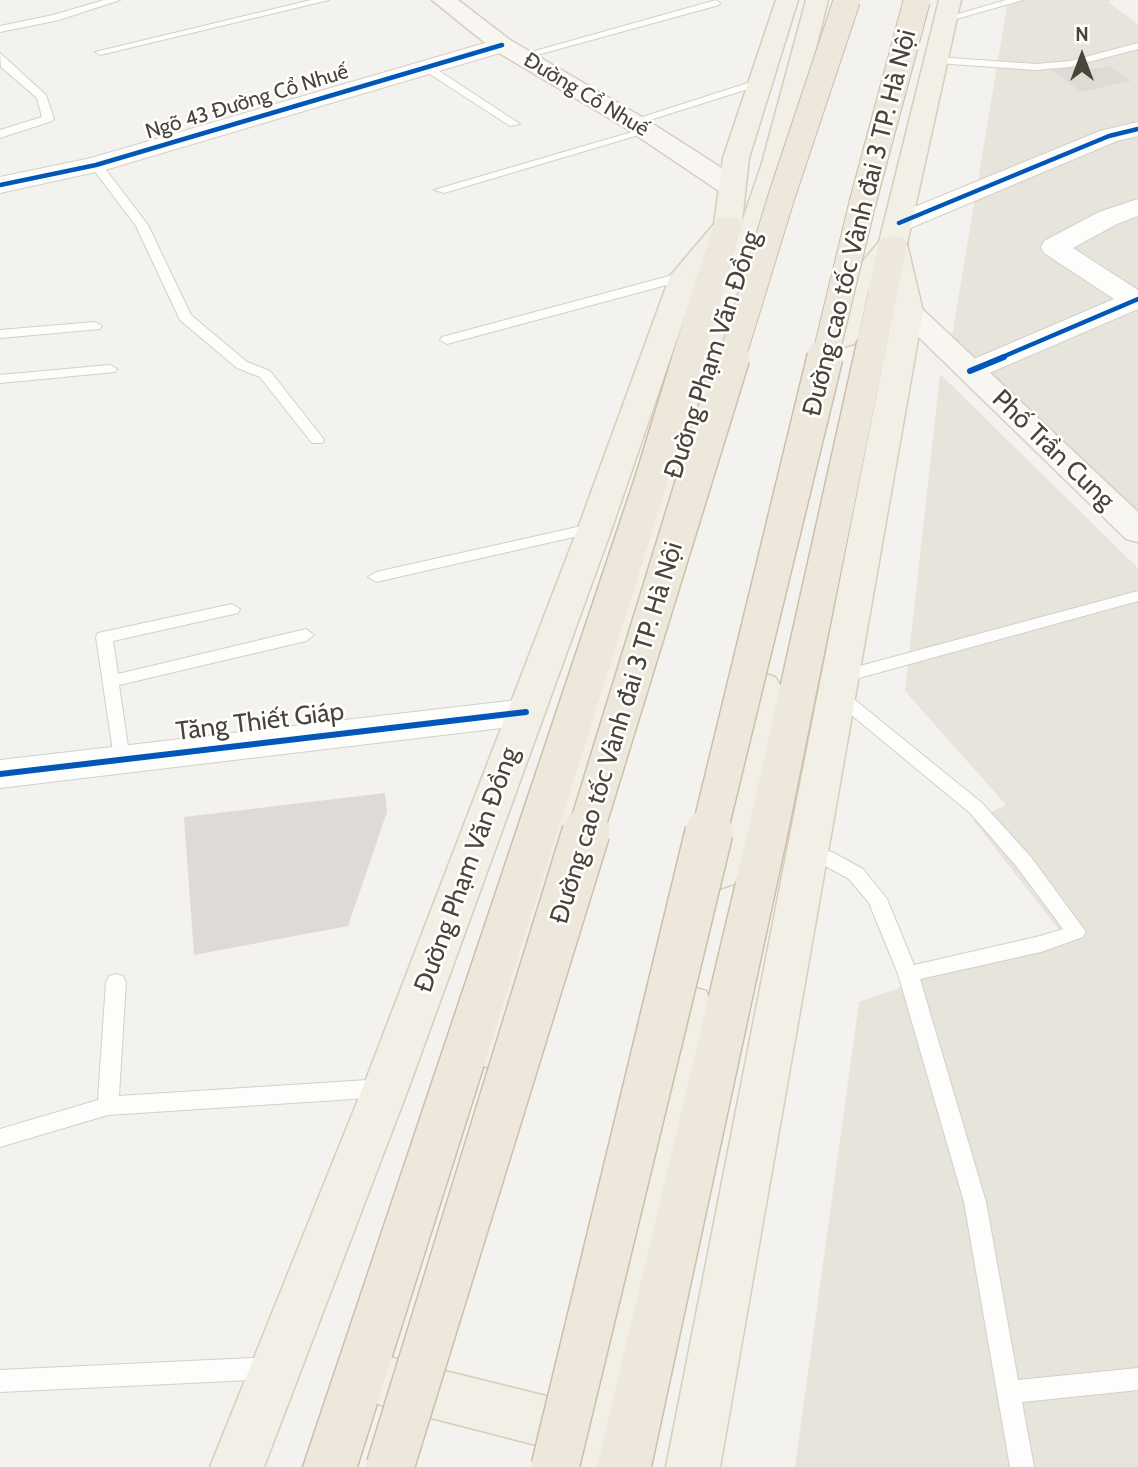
<!DOCTYPE html>
<html>
<head>
<meta charset="utf-8">
<style>
  body { margin:0 }
  #map { position:relative; width:1138px; height:1467px; overflow:hidden; background:#f4f2ee; font-family:Cabin,sans-serif }
  canvas { display:block }
  .north { position:absolute; left:1047px; top:21px; width:70px; height:70px; -webkit-text-stroke:5px #fff; paint-order:stroke; rotate:0deg; font-size:19px; font-weight:700; line-height:28px; text-align:center; color:#4b4439 }
  .north::after { content:''; display:block; margin:auto; width:24px; height:32px; background:#4b4439; clip-path:polygon(50% 0,100% 100%,50% 72%,0 100%) }
</style>
</head>
<body>
<div id="map">
<canvas width="1138" height="1467"></canvas>
<div class="north">N</div>
</div>
<script>
const ctx = document.querySelector('canvas').getContext('2d');
ctx.lineJoin = 'round';
function paint(path, color) { ctx.fillStyle = color; ctx.fill(path, 'evenodd'); }
const poly = rows => new Path2D(rows.map(r => 'M' + r).join(''));
function trace(path, color, width, dash) { ctx.strokeStyle = color; ctx.lineWidth = width; ctx.lineCap = dash ? 'butt' : 'round'; ctx.setLineDash(dash || []); ctx.stroke(path); }
function label(font, color, halo, rows, align = 'center') {
  ctx.font = font + ' Cabin,sans-serif'; ctx.lineWidth = 5; ctx.setLineDash([]); ctx.textBaseline = 'middle'; ctx.strokeStyle = halo; ctx.fillStyle = color; for (const [text, x, y, turn = 0] of rows) {
    ctx.save(); ctx.translate(x, y); ctx.rotate((+turn || 0) * Math.PI / 180); ctx.textAlign = isNaN(turn) ? turn : align; if (halo) ctx.strokeText(text, 0, 0); ctx.fillText(text, 0, 0); ctx.restore();
  }
}
paint(poly([
  [1008,0,1111,0,1108,2,1138,24,1138,518,950,348],
  [940,374,1138,568,1138,1467,795,1467,859,1002,1060,931,973,820,1006,805,905,691]
]), '#e7e4dc');
paint(poly([
  [1080,65,1088,70,1109,66,1131,81,1081,92,1052,70],
  [385,793,387,812,348,926,194,955,184,817]
]), '#dedbd6');
const lane = poly([
  [104,0,120,0,59,20,0,32,0,26,53,15,104,0],
  [311,0,329,0,100,55,95,52,311,0],
  [716,0,720,3,719,5,526,58,517,56,716,0],
  [1006,0,1023,0,946,22,941,19,1006,0],
  [1138,43,1138,49,1070,67,1036,70,937,63,932,60,937,57,1036,64,1070,61,1138,43],
  [0,53,46,95,54,119,52,121,0,138,0,130,42,117,37,98,1,67,0,53],
  [422,65,430,65,520,124,510,126,422,69,422,65],
  [760,79,764,80,764,84,637,124,627,122,760,79],
  [642,129,652,131,444,193,434,190,642,129],
  [96,161,100,162,148,225,191,315,247,362,270,371,322,437,324,440,322,443,312,443,260,377,237,368,180,320,136,226,90,165,96,161],
  [684,272,691,276,689,279,447,344,440,340,442,337,684,272],
  [95,322,102,326,100,329,0,338,0,330,95,322],
  [110,365,117,369,115,372,0,383,0,375,110,365],
  [595,523,600,525,603,528,600,531,376,582,368,577,376,572,595,523],
  [1138,591,1138,601,841,683,833,677,841,671,1138,591],
  [232,604,240,609,238,613,113,641,118,674,306,629,314,635,306,641,119,685,130,760,127,765,115,765,96,637,98,633,232,604],
  [838,689,844,691,982,803,1031,857,1086,932,1083,937,1041,952,920,979,986,1202,1018,1380,1138,1368,1138,1390,1022,1402,1034,1467,1010,1467,964,1202,898,974,869,903,849,879,820,863,802,857,800,852,802,847,809,845,834,853,863,869,887,899,914,965,1040,936,1063,929,1017,867,970,813,832,699,829,695,832,691,838,689],
  [116,974,123,976,126,982,119,1096,383,1079,390,1082,393,1088,390,1094,383,1097,108,1115,0,1147,0,1129,98,1100,106,982,109,976,116,974],
  [273,1357,281,1360,285,1368,281,1376,273,1379,0,1392,0,1370,273,1357]
]);
const street = poly([
  [502,38,510,40,513,45,510,50,105,170,0,193,0,177,91,158,502,38],
  [1138,122,1138,136,1117,141,908,229,899,231,890,229,886,223,890,217,1100,131,1138,122],
  [1138,199,1138,216,1117,224,1073,248,1138,290,1138,309,980,377,970,380,960,377,955,371,960,365,1114,299,1044,253,1041,247,1044,241,1099,212,1138,199],
  [526,699,539,703,544,712,539,721,526,725,0,788,0,760,526,699]
]);
const secondary = poly([
  [432,0,458,0,510,40,642,117,742,181,745,187,742,193,732,195,722,193,624,127,494,50,432,0],
  [908,302,918,305,1138,512,1138,542,1126,539,898,317,893,311,898,305,908,302]
]);
const primary = poly([
  [776,0,798,0,749,158,742,222,762,163,806,0,828,0,788,163,512,1049,505,1062,489,1068,473,1062,466,1049,740,227,698,278,612,528,409,1087,264,1467,210,1467,363,1087,578,528,670,276,714,224,723,158,776,0],
  [939,0,961,0,907,244,923,311,720,1467,666,1467,893,311,885,271,868,291,858,338,854,344,843,347,832,344,828,338,839,289,879,242,939,0],
  [762,673,775,677,781,686,740,873,734,884,719,889,704,884,698,873,743,686,749,677,762,673],
  [690,986,706,991,712,1004,618,1467,564,1467,567,1453,381,1405,363,1398,355,1380,363,1362,381,1355,578,1404,668,1004,674,991,690,986]
]);
const highway = poly([
  [728,217,738,219,742,225,670,475,357,1467,303,1467,636,475,696,279,714,225,718,219,728,217],
  [893,236,903,238,907,244,787,836,651,1467,597,1467,747,836,879,244,883,238,893,236]
]);
trace(lane, '#d2d0cb', 2);
trace(street, '#d2d0cb', 2);
trace(secondary, '#d3cfc5', 3);
trace(primary, '#d6cebb', 3);
trace(highway, '#ccbfa9', 3);
paint(lane, '#fdfdfc');
paint(street, '#fdfdfc');
paint(secondary, '#f7f6f1');
paint(primary, '#f2efe6');
paint(highway, '#ede8db');
const highwayBridgeFar2 = poly([
  [732,358,782,195,847,0],
  [825,358,862,205,917,0]
]);
const highwayBridgeFar1 = poly([
  [585,834,732,357],
  [709,834,825,357]
]);
const highwayBridge = poly([
  [390,1467,586,832],
  [555,1467,709,832]
]);
trace(highwayBridgeFar2, '#ccbfa9', 28, []);
trace(highwayBridgeFar1, '#ccbfa9', 38, []);
trace(highwayBridge, '#ccbfa9', 50, []);
trace(highwayBridgeFar2, '#ede8db', 26);
trace(highwayBridgeFar1, '#ede8db', 35);
trace(highwayBridge, '#ede8db', 47);
trace(poly([
  [0,185,96,165,502,45],
  [899,223,1109,136,1138,129],
  [1000,358,1138,299]
]), '#0057b8', 4.5);
trace(poly([
  [970,371,1004,357],
  [0,774,526,712]
]), '#0057b8', 6);
label('21px', '#4b4439', '#fff', [
  ["Đường Cổ Nhuế",586,95,31],
  ["Ngõ 43 Đường Cổ Nhuế",247,102,-17]
]);
label('26px', '#4b4439', '#fff', [
  ["Đường cao tốc Vành đai 3 TP. Hà Nội",860,223,-76],
  ["Đường Phạm Văn Đồng",713,355,-72],
  ["Phố Trần Cung",1053,450,44],
  ["Tăng Thiết Giáp",260,722,-7],
  ["Đường cao tốc Vành đai 3 TP. Hà Nội",617,733,-73],
  ["Đường Phạm Văn Đồng",467,870,-70]
]);
</script>
</body>
</html>
